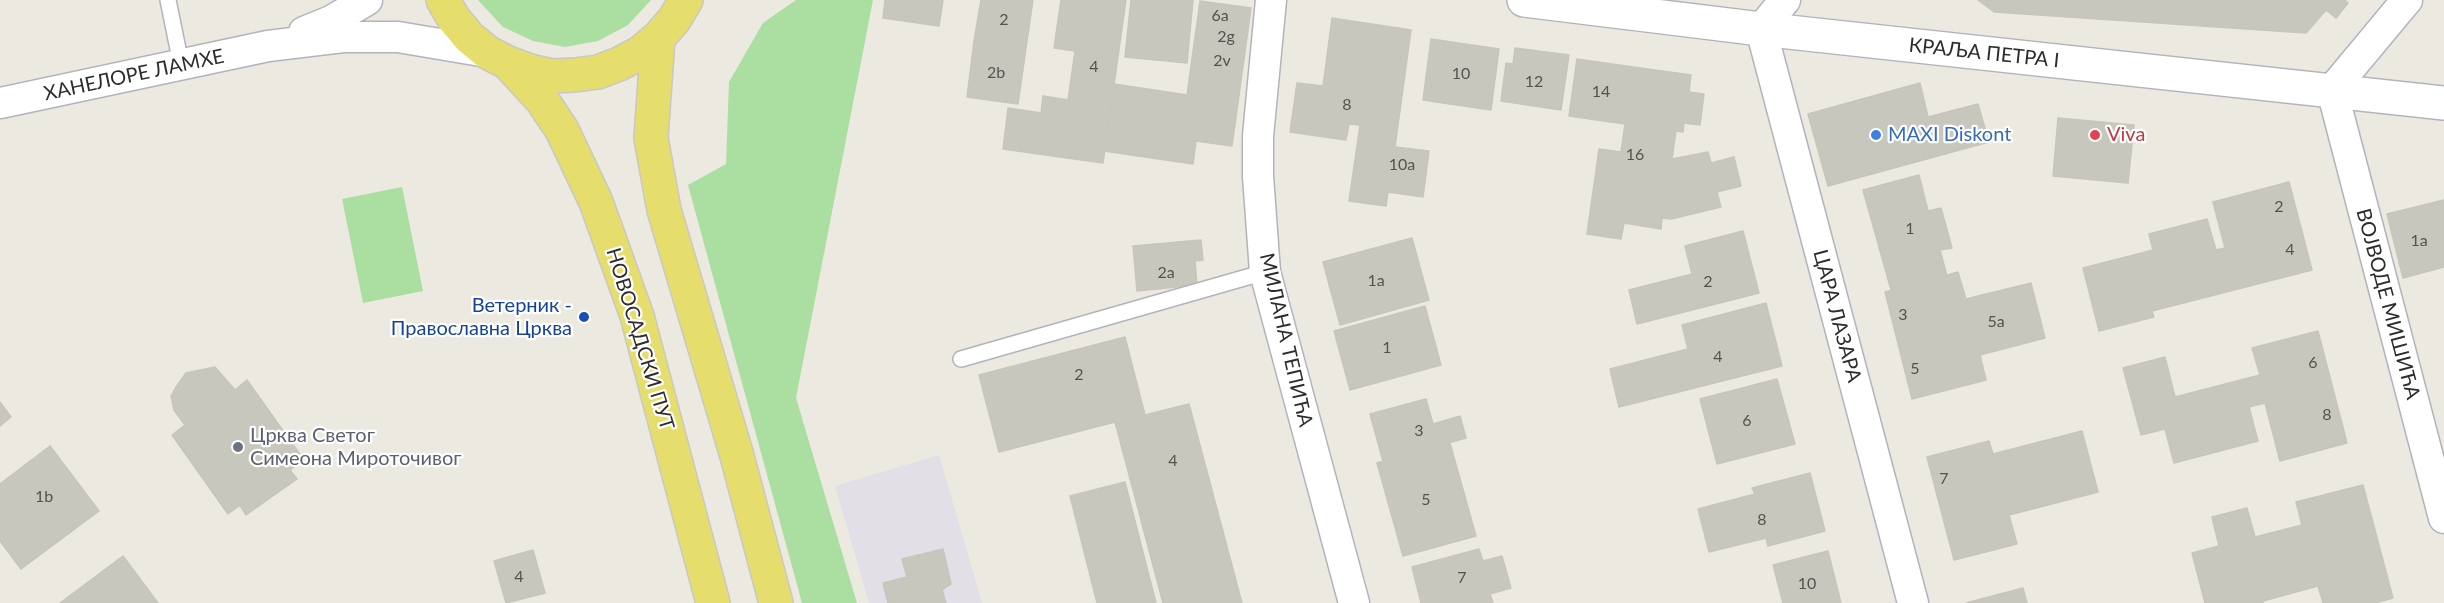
<!DOCTYPE html>
<html>
<head>
<meta charset="utf-8">
<style>
  body { margin:0 }
  canvas { display:block; background:#ece9e0 }
</style>
</head>
<body>
<canvas width="2444" height="603"></canvas>
<script>
const ctx = document.querySelector('canvas').getContext('2d');
ctx.lineJoin = 'round';
function paint(path, color) { ctx.fillStyle = color; ctx.fill(path, 'evenodd'); }
const poly = rows => new Path2D(rows.map(r => 'M' + r).join(''));
function trace(path, color, width, dash) { ctx.strokeStyle = color; ctx.lineWidth = width; ctx.lineCap = dash ? 'butt' : 'round'; ctx.setLineDash(dash || []); ctx.stroke(path); }
function label(font, color, halo, rows, align = 'center') {
  ctx.font = font + ' Lato,sans-serif'; ctx.lineWidth = 4.5; ctx.setLineDash([]); ctx.textBaseline = 'middle'; ctx.strokeStyle = halo; ctx.fillStyle = color; for (const [text, x, y, turn = 0] of rows) {
    ctx.save(); ctx.translate(x, y); ctx.rotate((+turn || 0) * Math.PI / 180); ctx.textAlign = isNaN(turn) ? turn : align; if (halo) ctx.strokeText(text, 0, 0); ctx.fillText(text, 0, 0); ctx.restore();
  }
}
paint(poly([
  [939,455,982,603,869,603,835,486]
]), '#e2dfe6');
paint(poly([
  [478,0,651,0,628,25,598,41,565,47,533,41,503,27],
  [796,0,873,0,796,398,857,603,802,603,688,185,726,164,729,82,763,23],
  [402,187,423,291,363,303,342,199]
]), '#abdea1');
const building = poly([
  [885,0,943,0,939,26,883,18,885,0],
  [981,0,1033,0,1026,48,974,41,981,0],
  [1061,0,1126,0,1103,163,1003,149,1008,108,1041,113,1043,96,1068,100,1075,51,1054,48,1061,0],
  [1131,0,1193,0,1187,63,1125,57,1131,0],
  [1978,0,2345,0,2348,3,2336,18,2326,10,2306,33,1994,12,1978,0],
  [1200,1,1251,8,1232,146,1196,141,1193,164,1104,151,1114,84,1187,95,1200,1],
  [1332,18,1411,30,1395,147,1429,151,1423,197,1388,192,1386,206,1349,201,1360,125,1349,124,1346,140,1290,132,1297,83,1323,86,1332,18],
  [1431,39,1499,49,1491,110,1423,100,1431,39],
  [974,41,1026,48,1018,104,967,97,974,41],
  [1515,48,1569,55,1561,110,1501,101,1506,63,1513,64,1515,48],
  [1577,59,1633,67,1625,124,1569,116,1577,59],
  [1633,67,1691,75,1689,92,1704,94,1700,125,1684,123,1683,132,1676,131,1672,159,1708,152,1711,163,1734,157,1741,186,1717,192,1721,207,1671,219,1662,218,1661,229,1624,223,1621,239,1587,234,1599,149,1621,152,1633,67],
  [1920,83,1928,117,1978,104,1989,142,1828,186,1808,114,1920,83],
  [2058,118,2134,125,2128,183,2053,176,2058,118],
  [1919,175,1928,211,1941,208,1952,248,1940,250,1947,276,1891,290,1863,190,1919,175],
  [2289,182,2312,270,2152,311,2154,317,2099,331,2083,268,2153,250,2149,234,2207,219,2216,250,2225,248,2213,202,2289,182],
  [2444,200,2444,267,2403,278,2387,214,2444,200],
  [1743,231,1759,293,1637,324,1629,290,1692,274,1685,246,1743,231],
  [1412,238,1429,300,1340,325,1323,262,1412,238],
  [1201,240,1203,260,1195,261,1197,285,1137,291,1133,246,1201,240],
  [1958,272,1966,299,2031,283,2045,338,1980,355,1986,380,1912,399,1885,292,1958,272],
  [1766,303,1782,366,1619,407,1610,369,1688,349,1682,325,1766,303],
  [1425,306,1441,365,1350,390,1334,331,1425,306],
  [2318,331,2347,443,2280,461,2265,403,2249,407,2258,441,2174,463,2165,429,2141,435,2123,368,2165,357,2175,397,2260,375,2252,348,2318,331],
  [1125,337,1145,415,1189,404,1242,603,1163,603,1115,422,999,452,979,375,1125,337],
  [215,367,235,390,247,380,304,460,290,470,297,479,246,515,240,505,228,514,172,435,185,425,174,410,171,396,176,387,186,373,215,367],
  [1777,379,1795,444,1717,464,1700,399,1777,379],
  [1426,399,1433,424,1460,416,1466,438,1383,461,1370,414,1426,399],
  [0,402,11,417,0,426,0,402],
  [2082,431,2098,492,2009,515,2017,544,1954,560,1927,457,1989,441,1993,454,2082,431],
  [1450,443,1476,536,1403,556,1377,463,1450,443],
  [50,446,99,511,21,569,0,541,0,484,50,446],
  [1810,473,1825,531,1768,546,1766,538,1709,552,1698,509,1755,494,1752,488,1810,473],
  [1125,482,1156,603,1097,603,1070,496,1125,482],
  [2363,485,2393,598,2375,603,2323,603,2318,586,2263,601,2263,603,2205,603,2192,553,2219,546,2212,517,2247,508,2255,537,2302,525,2296,502,2363,485],
  [943,549,951,584,942,590,946,603,888,603,883,583,907,577,902,559,943,549],
  [1479,549,1483,561,1502,556,1511,588,1490,594,1493,603,1421,603,1412,567,1479,549],
  [533,550,545,593,506,603,494,561,533,550],
  [1828,551,1841,603,1783,603,1773,565,1828,551],
  [123,556,158,603,60,603,123,556],
  [2023,588,2027,603,1966,603,2023,588]
]);
paint(building, '#c8c7be');
trace(building, '#c8c5b9', 1.5);
const service = poly([
  [168,0,181,64],
  [961,359,1265,272]
]);
const minor = poly([
  [1271,0,1258,136,1258,176,1265,272,1354,603],
  [1785,0,1761,29,1913,603],
  [2407,0,2332,90,2444,518],
  [304,32,331,21,367,0],
  [0,103,268,46,343,37,398,37,487,52]
]);
const tertiary = poly([
  [1524,0,1761,29,2444,103]
]);
const primary = poly([
  [443,0,454,19,469,37,487,52,508,63,530,71,552,76,575,75,598,72,619,64,640,53,658,38,674,20,686,0],
  [658,38,651,138,664,210,737,456,776,603],
  [508,63,542,100,562,130,596,202,637,316,713,603]
]);
trace(service, '#b3b3be', 18);
trace(minor, '#b3b3be', 33);
trace(tertiary, '#b3b3be', 36);
trace(primary, '#c8c8c8', 36);
trace(service, '#fff', 15);
trace(minor, '#fff', 30);
trace(tertiary, '#fff', 33);
trace(primary, '#e5de6c', 33);
for (const [x, y, r, color] of [
  [1876,135,6,"#3f7fe0"],
  [2095,135,6,"#e0444e"],
  [584,317,6,"#1a4fb4"],
  [238,447,6,"#6b7280"]
]) { const dot = new Path2D(); dot.arc(x, y, r, 0, 2 * Math.PI); ctx.fillStyle = color; ctx.fill(dot); trace(dot, '#fff', 2); }
label('16px', '#535350', null, [
  ["6a",1220,16],
  ["2",1004,20],
  ["2g",1226,37],
  ["2v",1222,61],
  ["4",1094,67],
  ["2b",996,73],
  ["10",1461,74],
  ["12",1534,82],
  ["14",1601,92],
  ["8",1347,105],
  ["16",1635,155],
  ["10a",1402,165],
  ["2",2279,207],
  ["1",1910,229],
  ["1a",2419,241],
  ["4",2290,250],
  ["2a",1166,273],
  ["1a",1376,281],
  ["2",1708,282],
  ["3",1903,315],
  ["5a",1996,322],
  ["1",1387,348],
  ["4",1718,357],
  ["6",2313,363],
  ["5",1915,369],
  ["2",1079,375],
  ["8",2327,415],
  ["6",1747,421],
  ["3",1419,431],
  ["4",1173,461],
  ["7",1944,479],
  ["1b",44,497],
  ["5",1426,500],
  ["8",1762,520],
  ["4",519,577],
  ["7",1462,578],
  ["10",1807,584]
]);
label('20px', '#2c2c2c', '#fff', [
  ["КРАЉА ПЕТРА I",1984,53,6],
  ["ХАНЕЛОРЕ ЛАМХЕ",134,75,-12],
  ["ВОЈВОДЕ МИШИЋА",2388,304,75],
  ["ЦАРА ЛАЗАРА",1837,316,75],
  ["НОВОСАДСКИ ПУТ",640,339,73],
  ["МИЛАНА ТЕПИЋА",1286,340,77]
]);
label('20px', '#366cbe', '#fff', [
  ["MAXI Diskont",1888,135]
], 'left');
label('20px', '#be3a42', '#fff', [
  ["Viva",2107,135]
], 'left');
label('20px', '#164399', '#fff', [
  ["Ветерник -",572,306],
  ["Православна Црква",572,329]
], 'right');
label('20px', '#5b616d', '#fff', [
  ["Црква Светог",250,436],
  ["Симеона Мироточивог",250,459]
], 'left');
</script>
</body>
</html>
